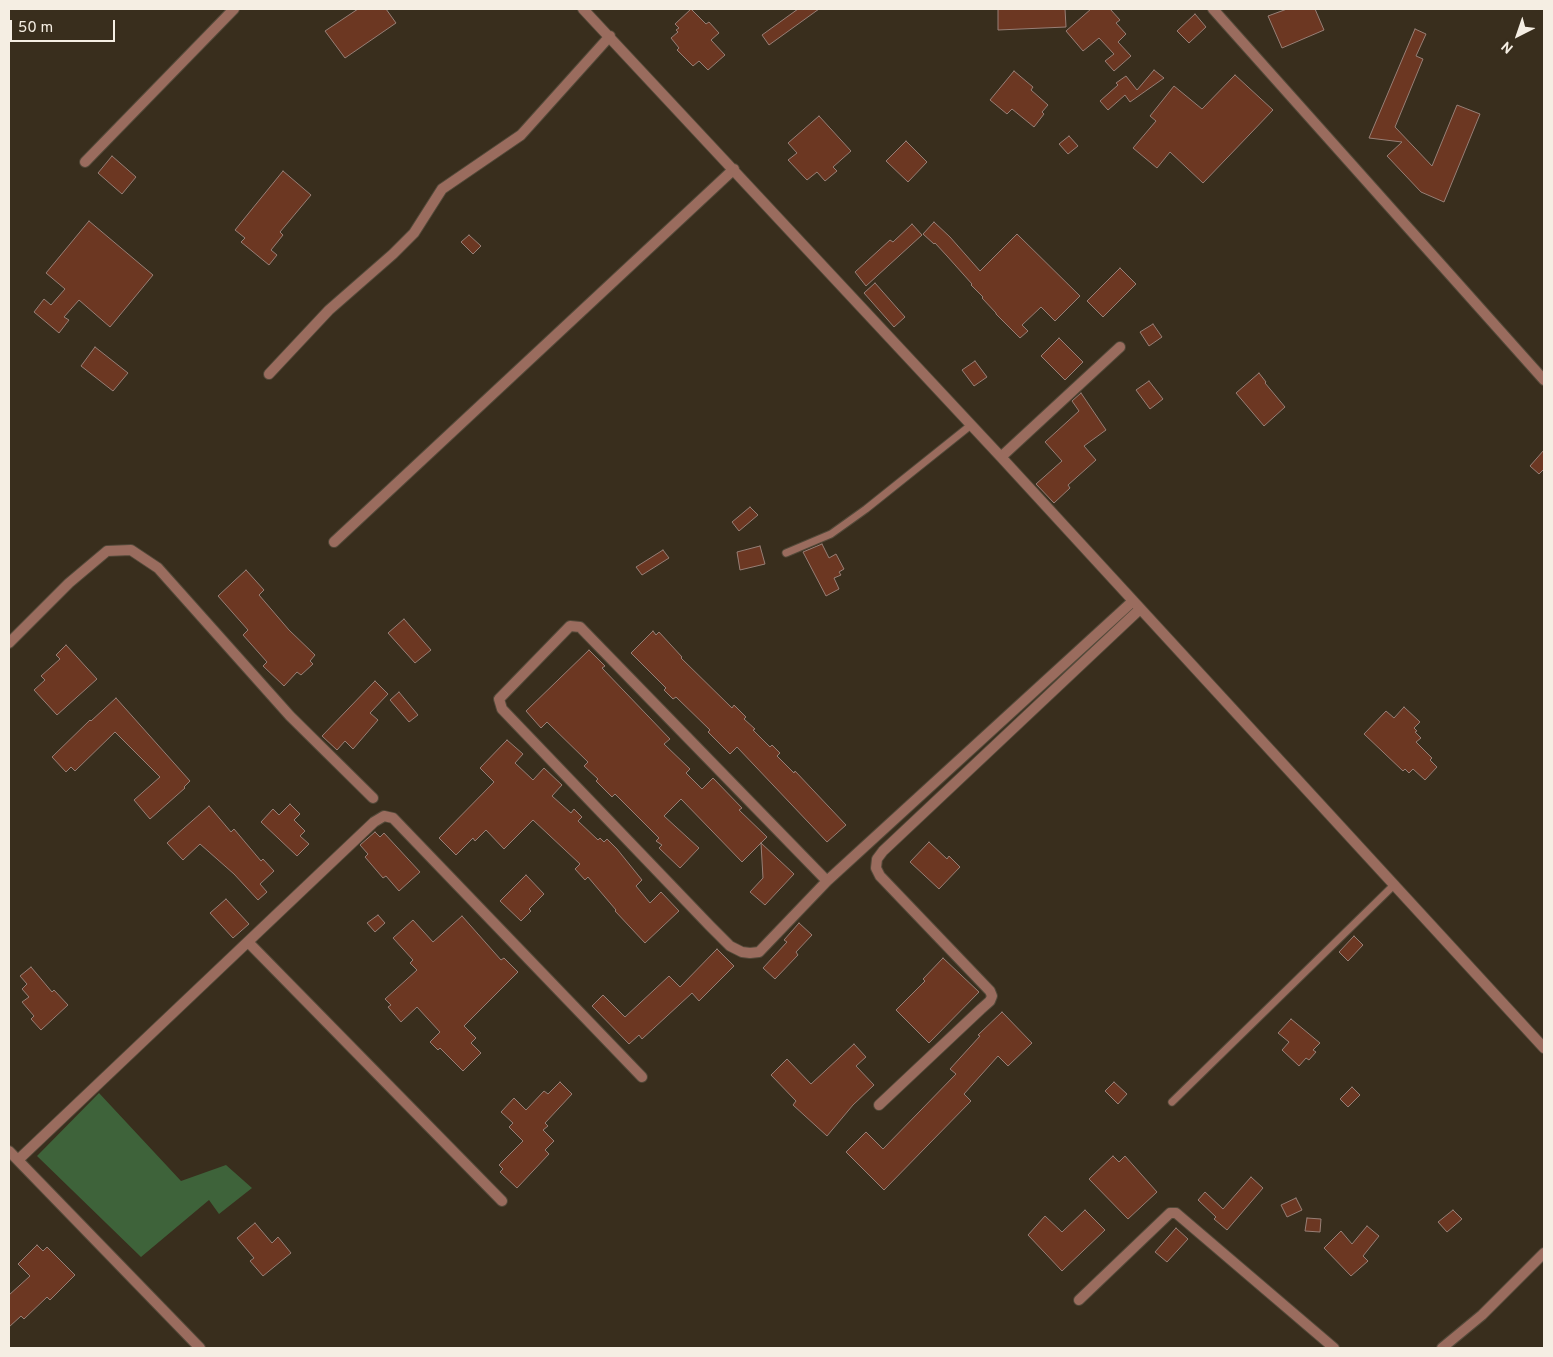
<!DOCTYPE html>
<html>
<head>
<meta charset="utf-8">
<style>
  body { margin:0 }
  #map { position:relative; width:1553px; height:1357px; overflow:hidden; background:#392e1d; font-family:Overpass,sans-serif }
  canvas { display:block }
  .frame { position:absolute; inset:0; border:10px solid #f5eee3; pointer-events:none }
  .north { position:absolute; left:1493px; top:10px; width:50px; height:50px; -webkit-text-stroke:4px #392e1d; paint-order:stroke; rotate:221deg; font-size:14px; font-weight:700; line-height:20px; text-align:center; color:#f5eee3 }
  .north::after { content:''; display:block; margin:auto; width:18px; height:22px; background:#f5eee3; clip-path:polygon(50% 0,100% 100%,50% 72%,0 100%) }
  .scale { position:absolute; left:10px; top:20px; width:105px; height:22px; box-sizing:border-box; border:2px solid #f5eee3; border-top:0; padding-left:6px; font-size:15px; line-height:18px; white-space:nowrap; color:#f5eee3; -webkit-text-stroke:4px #392e1d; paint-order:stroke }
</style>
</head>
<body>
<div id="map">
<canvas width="1553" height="1357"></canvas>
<div class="frame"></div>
<div class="north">N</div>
<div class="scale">50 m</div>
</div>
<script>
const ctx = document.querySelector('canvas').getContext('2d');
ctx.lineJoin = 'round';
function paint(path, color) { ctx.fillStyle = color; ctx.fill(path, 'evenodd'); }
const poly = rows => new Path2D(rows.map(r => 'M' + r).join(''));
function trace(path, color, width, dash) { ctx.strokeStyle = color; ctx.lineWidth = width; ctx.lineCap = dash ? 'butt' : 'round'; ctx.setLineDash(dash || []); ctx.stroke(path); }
paint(poly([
  [99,1093,181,1181,226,1165,252,1188,219,1214,209,1200,141,1257,37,1156]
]), '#3e633a');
const building = poly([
  [358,9,386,9,396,23,345,58,325,31,358,9],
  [691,9,706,24,709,22,719,33,711,40,725,55,708,70,699,61,693,66,677,50,679,48,671,38,678,32,676,30,679,28,675,24,691,9],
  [798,9,819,9,769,45,762,35,798,9],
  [998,9,1065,9,1066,27,998,30,998,9],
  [1091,9,1110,9,1120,20,1116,23,1126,34,1118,42,1131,56,1114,71,1105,61,1114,54,1099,38,1083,51,1066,31,1091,9],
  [1287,9,1315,9,1324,30,1282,48,1268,16,1287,9],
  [1195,14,1206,27,1189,43,1177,31,1195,14],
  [1415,29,1426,34,1416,56,1423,59,1395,127,1432,166,1457,105,1480,114,1444,202,1421,192,1387,156,1402,142,1369,138,1415,29],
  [1154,70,1164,78,1130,102,1125,95,1108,110,1100,101,1118,85,1116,83,1126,76,1137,90,1154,70],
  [1014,71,1033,87,1031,90,1048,105,1042,112,1044,114,1034,127,1012,109,1007,114,990,100,1014,71],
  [1235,75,1273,110,1203,183,1170,152,1157,168,1133,148,1156,121,1150,116,1174,86,1202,109,1235,75],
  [819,116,851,151,833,167,837,171,825,181,817,172,807,180,788,160,797,153,788,143,819,116],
  [1069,136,1078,146,1068,154,1059,144,1069,136],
  [906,141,927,162,908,182,886,161,906,141],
  [112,156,136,177,122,194,98,173,112,156],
  [283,171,311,195,280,232,283,235,271,250,277,255,269,265,241,242,245,238,235,230,283,171],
  [89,221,153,275,110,327,79,300,64,317,69,320,59,333,34,312,44,299,51,305,65,289,46,273,89,221],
  [934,222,950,237,980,271,1017,234,1080,296,1055,321,1041,307,1022,325,1028,331,1020,338,996,314,996,313,982,298,983,297,971,285,972,284,947,256,935,243,934,244,923,234,934,222],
  [912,224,922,235,866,286,855,272,890,240,893,242,912,224],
  [469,235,481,246,473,254,461,242,469,235],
  [1120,268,1136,284,1103,317,1087,301,1120,268],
  [875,283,905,317,894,327,864,293,875,283],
  [1153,324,1162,337,1149,346,1140,332,1153,324],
  [1059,338,1083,362,1065,380,1041,356,1059,338],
  [95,347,128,373,113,391,81,366,95,347],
  [975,361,987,377,974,386,962,370,975,361],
  [1259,373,1266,382,1265,383,1285,407,1264,426,1236,393,1259,373],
  [1149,381,1163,399,1150,409,1136,390,1149,381],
  [1081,393,1106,430,1084,446,1096,460,1068,485,1070,488,1054,503,1036,484,1062,461,1045,442,1079,411,1072,401,1081,393],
  [1544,450,1544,469,1539,474,1530,466,1544,450],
  [750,507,758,515,739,531,732,522,750,507],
  [822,544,829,558,836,554,844,569,839,572,841,575,834,578,839,589,826,596,803,552,822,544],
  [760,546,765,564,740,570,737,552,760,546],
  [663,550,669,558,642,575,636,567,663,550],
  [246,570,264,590,259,595,289,630,315,655,310,661,313,664,301,675,297,672,284,686,263,666,267,662,243,635,248,630,218,596,246,570],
  [404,619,431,650,415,663,388,633,404,619],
  [653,631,656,635,659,632,682,657,681,658,732,708,734,705,746,717,744,719,755,729,753,730,770,747,772,745,780,753,777,756,794,773,795,771,846,825,827,842,737,747,730,754,708,732,710,730,676,697,673,699,664,690,666,688,631,653,653,631],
  [66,645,97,679,57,715,34,690,45,680,41,676,60,659,56,655,66,645],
  [589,650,605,666,602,668,670,739,664,744,690,769,686,773,702,789,713,778,742,808,739,810,767,837,742,862,681,799,664,816,699,848,680,868,659,848,662,845,656,841,659,838,615,794,612,797,596,781,598,779,584,766,588,762,547,722,541,728,526,711,589,650],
  [375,681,388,694,370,713,378,720,353,749,345,741,337,750,322,736,375,681],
  [399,692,418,715,409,722,390,700,399,692],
  [116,698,190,781,184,787,185,788,150,819,134,800,160,777,115,732,75,771,71,767,66,772,52,757,90,720,91,721,116,698],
  [1404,707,1420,722,1414,728,1417,731,1415,732,1421,738,1416,742,1432,758,1430,760,1437,767,1425,780,1413,769,1409,773,1405,769,1403,771,1364,734,1386,711,1394,718,1404,707],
  [507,740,523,754,515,763,533,780,544,768,562,785,552,796,571,813,574,809,582,817,578,821,598,840,600,838,604,842,607,839,617,849,642,880,636,886,650,903,661,892,679,911,645,943,615,911,616,910,588,877,585,880,575,869,580,864,533,820,504,849,486,830,475,841,473,838,456,855,439,838,494,782,480,768,507,740],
  [290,804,300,814,294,820,305,831,300,836,309,844,297,856,261,822,273,809,279,815,290,804],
  [209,806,231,832,234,829,261,861,263,859,274,871,260,884,267,892,258,900,234,874,200,844,183,860,167,843,209,806],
  [375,832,380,837,384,833,420,872,399,891,386,876,383,878,365,857,368,854,360,845,375,832],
  [929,842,947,859,949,856,960,867,939,889,910,862,929,842],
  [761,843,794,874,765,905,750,892,763,878,761,843],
  [526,875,544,894,529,909,531,911,521,921,500,901,526,875],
  [226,899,249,924,233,938,210,913,226,899],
  [378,915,385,923,375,932,367,923,378,915],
  [462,916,501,960,504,958,518,972,464,1026,476,1038,471,1043,481,1053,463,1071,440,1048,438,1050,430,1042,440,1032,417,1007,401,1022,388,1007,391,1005,385,999,417,970,410,963,413,960,393,938,413,920,433,942,462,916],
  [799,923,812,935,796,952,798,955,775,979,763,968,787,942,784,940,799,923],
  [1354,936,1363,945,1348,961,1339,952,1354,936],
  [717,949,734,966,699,1001,692,993,642,1039,639,1035,629,1044,592,1006,603,995,625,1017,669,976,680,987,717,949],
  [943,958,979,992,929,1043,896,1010,925,981,923,979,943,958],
  [31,967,52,992,54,990,68,1005,41,1030,31,1019,34,1016,22,1002,29,997,22,989,27,984,20,976,31,967],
  [1002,1012,1032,1043,1008,1066,998,1056,964,1094,971,1101,884,1190,846,1152,866,1132,883,1149,956,1074,950,1069,980,1036,978,1035,1002,1012],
  [1291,1019,1320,1043,1313,1050,1316,1052,1309,1060,1306,1058,1299,1066,1282,1050,1289,1042,1278,1033,1291,1019],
  [854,1044,866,1057,856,1066,874,1085,853,1105,827,1136,793,1105,796,1101,771,1075,787,1059,811,1084,854,1044],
  [560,1082,572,1094,545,1123,548,1126,543,1130,554,1141,545,1150,549,1154,517,1188,500,1172,503,1169,499,1165,523,1141,509,1127,513,1123,501,1112,514,1098,526,1110,544,1091,548,1094,560,1082],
  [1114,1082,1127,1094,1118,1104,1105,1091,1114,1082],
  [1352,1087,1360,1095,1348,1107,1340,1099,1352,1087],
  [1113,1156,1119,1162,1125,1156,1157,1192,1128,1219,1089,1179,1113,1156],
  [1251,1177,1263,1188,1227,1230,1214,1219,1216,1217,1198,1200,1205,1192,1223,1209,1251,1177],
  [1296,1198,1302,1210,1287,1217,1281,1205,1296,1198],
  [1085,1210,1105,1230,1062,1271,1028,1235,1045,1216,1062,1232,1085,1210],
  [1453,1210,1462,1219,1447,1232,1438,1222,1453,1210],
  [1307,1218,1321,1219,1320,1232,1305,1231,1307,1218],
  [255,1223,272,1243,278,1237,291,1253,263,1276,250,1261,254,1258,237,1238,255,1223],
  [1367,1226,1379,1236,1363,1256,1368,1261,1351,1276,1324,1248,1341,1231,1352,1244,1367,1226],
  [1176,1228,1188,1239,1167,1262,1155,1252,1176,1228],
  [37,1245,43,1251,47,1247,75,1275,50,1300,47,1297,24,1319,21,1316,9,1327,9,1295,30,1276,18,1264,37,1245]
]);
paint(building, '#6c3722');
trace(building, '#977f76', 1);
const service = poly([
  [786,553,831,534,866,509,971,425],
  [1172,1102,1395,884]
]);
const minor = poly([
  [583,9,1001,457,1544,1048],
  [1213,9,1544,380],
  [85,162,234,9],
  [269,374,329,310,393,254,414,233,442,189,521,135,610,36],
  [1001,457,1120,347],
  [334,542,734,169],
  [9,643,69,583,107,551,131,550,158,568,290,716,373,798],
  [827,881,580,627,570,626,499,699,502,709,710,926,730,946,742,952,750,953,759,952,827,881,1133,601],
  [248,942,502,1201],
  [879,1105,981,1009,990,1001,992,996,990,991,880,876,876,868,877,859,883,851,1140,609],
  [9,1151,200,1348],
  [18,1160,374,822,384,816,393,818,642,1077],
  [1079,1300,1170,1213,1176,1213,1334,1348],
  [1442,1348,1482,1315,1544,1253]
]);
trace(service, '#534939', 9);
trace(minor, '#534939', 12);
trace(service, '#9a6c5e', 7);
trace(minor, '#9a6c5e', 10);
</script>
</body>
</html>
